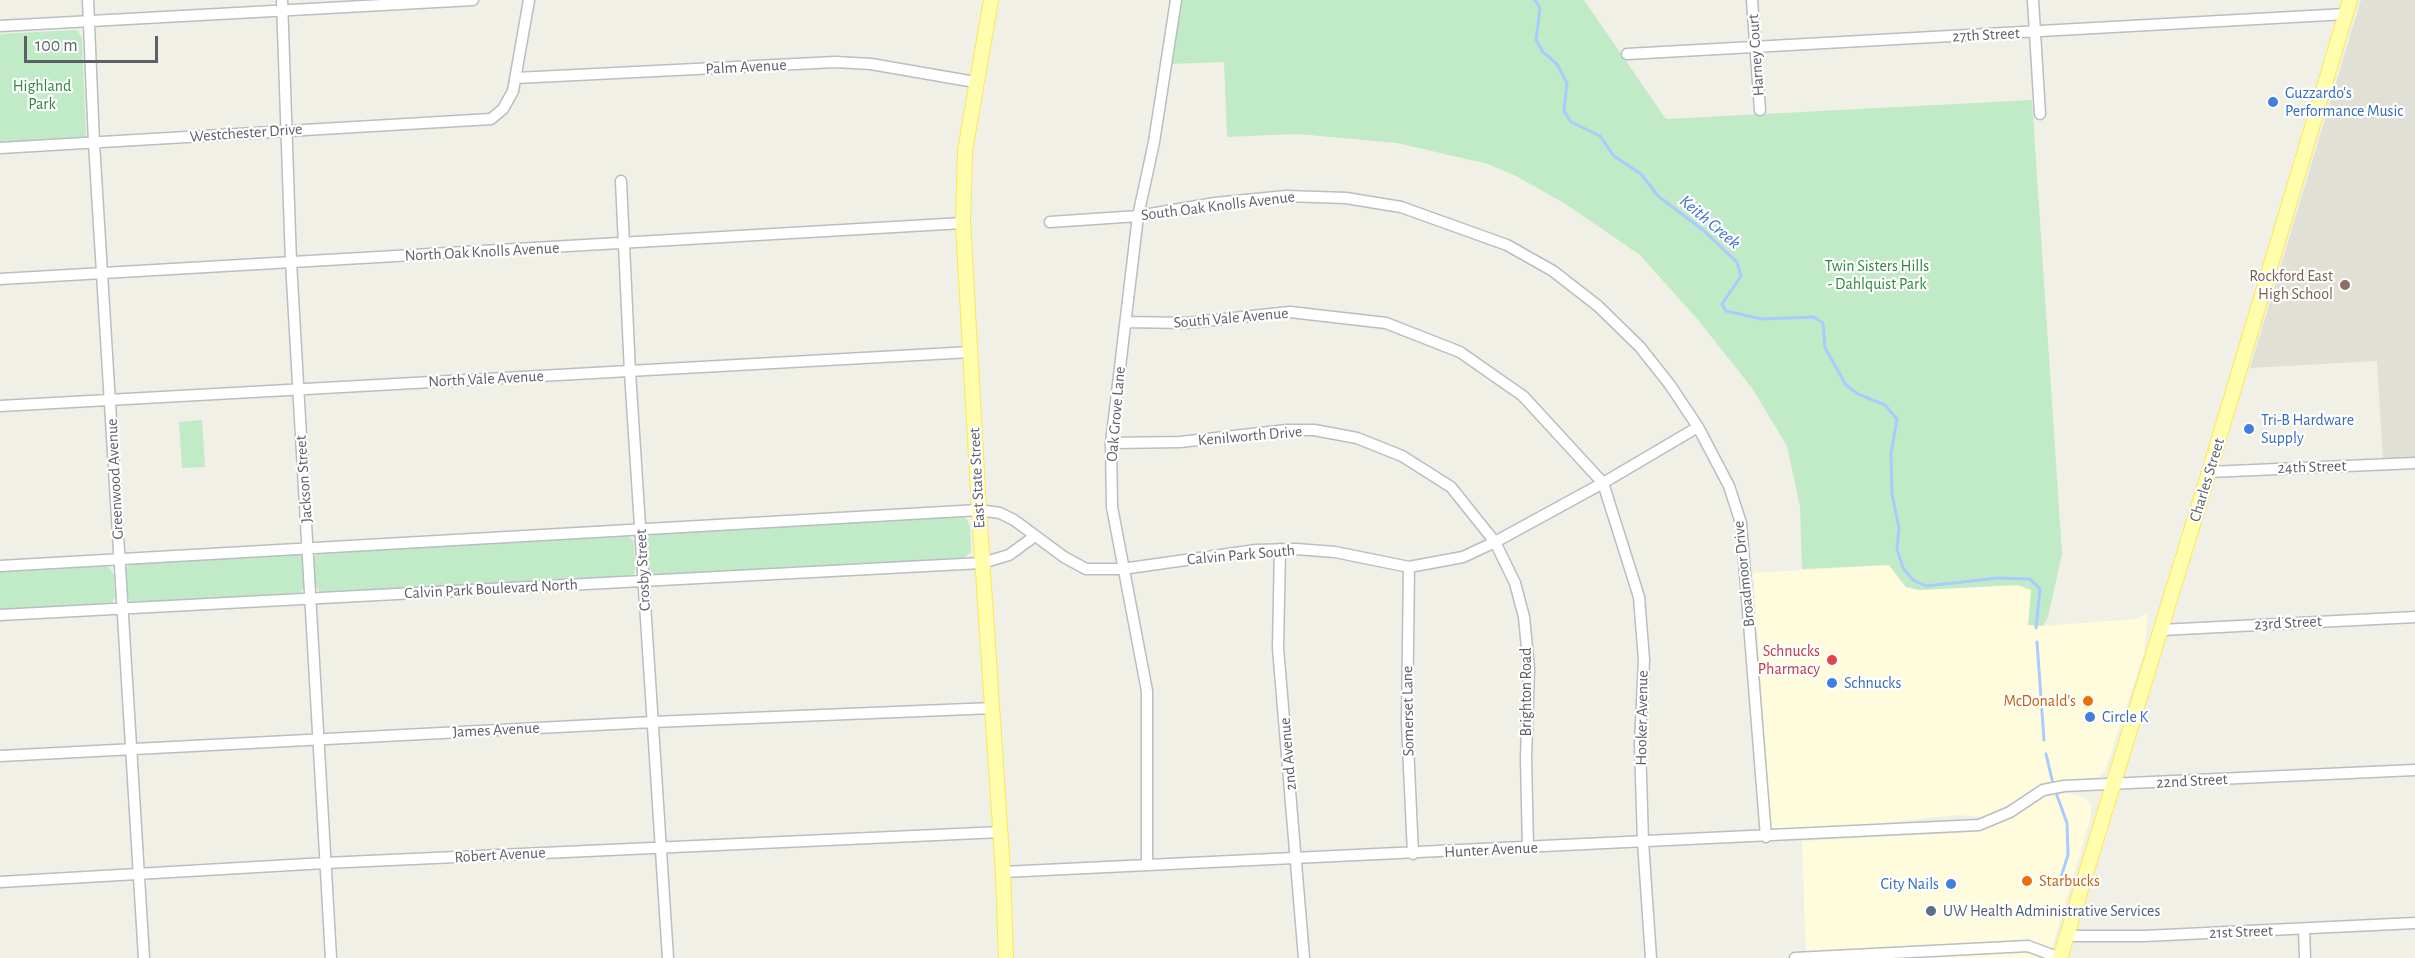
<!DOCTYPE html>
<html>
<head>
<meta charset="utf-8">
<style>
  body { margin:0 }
  #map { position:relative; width:2415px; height:958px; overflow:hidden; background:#f1f0e6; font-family:"Alegreya Sans",sans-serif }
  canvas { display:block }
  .scale { position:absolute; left:24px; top:36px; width:134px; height:27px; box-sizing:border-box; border:3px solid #5d6068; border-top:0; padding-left:8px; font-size:18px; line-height:21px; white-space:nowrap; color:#5d6068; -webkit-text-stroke:4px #fff; paint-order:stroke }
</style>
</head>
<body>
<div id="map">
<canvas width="2415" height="958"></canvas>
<div class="scale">100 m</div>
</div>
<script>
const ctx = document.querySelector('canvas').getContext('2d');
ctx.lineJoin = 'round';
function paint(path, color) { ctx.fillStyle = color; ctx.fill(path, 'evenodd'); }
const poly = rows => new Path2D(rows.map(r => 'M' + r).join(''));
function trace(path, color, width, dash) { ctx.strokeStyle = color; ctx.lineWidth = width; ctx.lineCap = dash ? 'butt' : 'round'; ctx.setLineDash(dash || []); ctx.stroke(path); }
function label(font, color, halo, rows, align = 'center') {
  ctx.font = font + ' "Alegreya Sans",sans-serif'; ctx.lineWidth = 4.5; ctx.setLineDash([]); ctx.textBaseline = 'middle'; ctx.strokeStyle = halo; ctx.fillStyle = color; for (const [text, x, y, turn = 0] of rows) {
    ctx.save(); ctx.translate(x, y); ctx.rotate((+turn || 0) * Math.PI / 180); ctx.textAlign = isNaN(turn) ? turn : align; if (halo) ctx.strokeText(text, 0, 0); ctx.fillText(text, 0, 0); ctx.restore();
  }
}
paint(poly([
  [1888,565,1905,587,1919,590,2018,585,2031,590,2029,624,2043,626,2137,619,2148,612,2144,653,2105,771,2098,777,2045,784,1986,817,1957,815,1872,824,1775,831,1771,828,1753,573],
  [2067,793,2086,798,2091,806,2091,816,2049,958,1806,958,1802,841,1978,832,2012,818,2042,798]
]), '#fffcdd');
paint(poly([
  [2361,0,2415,0,2415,459,2383,461,2377,361,2250,368]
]), '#e1e0d4');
paint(poly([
  [1181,0,1584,0,1666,119,2032,100,2062,554,2048,617,2043,626,2028,625,2031,590,2018,585,1919,590,1906,587,1889,565,1802,569,1800,507,1787,446,1752,388,1698,320,1640,255,1567,205,1518,177,1488,164,1397,143,1297,134,1227,137,1224,62,1171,64],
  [74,30,78,31,82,38,86,135,84,138,0,144,0,34],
  [202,420,205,467,182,468,179,422],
  [958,517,966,518,970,526,971,552,963,559,656,576,649,572,648,567,647,538,651,534],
  [628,535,634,542,635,570,634,574,628,577,321,593,314,584,313,559,318,553],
  [295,554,300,555,303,561,305,587,297,595,134,604,128,599,125,569,130,563],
  [104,566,109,567,114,575,115,597,111,604,0,611,0,571]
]), '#c0ebc6');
trace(poly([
  [1535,0,1540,8,1536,40,1543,52,1557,64,1567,83,1564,111,1571,122,1600,136,1614,156,1641,174,1658,196,1703,230,1737,262,1741,276,1722,304,1726,311,1762,319,1814,317,1823,323,1825,348,1846,385,1858,394,1885,405,1897,419,1891,454,1892,494,1899,528,1897,549,1903,568,1913,580,1926,586,1998,578,2030,579,2040,589,2036,628],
  [2037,642,2044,740],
  [2046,754,2053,784],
  [2055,790,2067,823,2068,855,2060,880]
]), '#a8ccff', 3);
const minor = poly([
  [88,0,94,143,144,958],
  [282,0,291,262,331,958],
  [1752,0,1760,110],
  [2033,0,2040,114],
  [0,26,473,0],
  [1627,54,2346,14],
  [516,78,835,62,871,64,975,82],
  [0,148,491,119,503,109,513,91,529,0],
  [621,181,630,372,668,958],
  [1050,222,1138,216,1215,203,1286,196,1346,198,1401,207,1507,245,1553,271,1598,306,1640,347,1670,385,1698,427,1729,486,1741,523,1766,837],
  [0,279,963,223],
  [1126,322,1186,323,1290,312,1386,323,1460,352,1523,396,1603,483,1639,597,1644,660,1640,744,1643,842,1651,958],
  [0,406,971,352],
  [1111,443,1180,442,1287,430,1314,430,1357,438,1402,456,1451,487,1495,542,1515,583,1524,617,1529,668,1526,758,1528,848],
  [2209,472,2415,463],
  [1280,549,1278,648,1304,958],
  [0,566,979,510,1000,513,1014,520,1064,557,1086,569,1122,569,1256,550,1296,549,1335,552,1409,567,1463,557,1495,542,1603,483,1698,427],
  [1409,567,1407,723,1413,854],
  [0,615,982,563,1009,555,1035,536],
  [2161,630,2415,617],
  [0,756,653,722,993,708],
  [1147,865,1147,691,1112,507,1111,443,1138,216,1154,142,1176,0],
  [1003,872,1979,825,2010,812,2043,790,2064,786,2415,770],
  [0,882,325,863,1001,832],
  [2304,929,2305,958],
  [2066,936,2144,936,2415,923],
  [1795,958,2028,946,2060,958]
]);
const major = poly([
  [991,0,965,151,963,223,979,510,1003,872,1006,958],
  [2060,958,2209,472,2350,0]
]);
trace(minor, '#babdc2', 13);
trace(major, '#ffe751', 16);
trace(minor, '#fff', 10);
trace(major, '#fffead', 14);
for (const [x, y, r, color] of [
  [2273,102,6,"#3f7fe0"],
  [2345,285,6,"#8d6e63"],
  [2249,429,6,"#3f7fe0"],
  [1832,660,6,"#e0444e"],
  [1832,683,6,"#3f7fe0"],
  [2088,701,6,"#e8710a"],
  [2090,717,6,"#3f7fe0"],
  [2027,881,6,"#e8710a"],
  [1951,884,6,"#3f7fe0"],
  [1931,911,6,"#5c6f8a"]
]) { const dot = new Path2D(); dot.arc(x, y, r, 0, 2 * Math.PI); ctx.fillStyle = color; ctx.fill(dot); trace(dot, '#fff', 2); }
label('16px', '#5d6068', '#fff', [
  ["27th Street",1986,35,-3],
  ["Harney Court",1756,55,-94],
  ["Palm Avenue",746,67,-3],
  ["Westchester Drive",246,133,-4],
  ["South Oak Knolls Avenue",1218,206,-7],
  ["North Oak Knolls Avenue",482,252,-3],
  ["South Vale Avenue",1231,318,-5],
  ["North Vale Avenue",486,379,-3],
  ["Oak Grove Lane",1116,414,-85],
  ["Kenilworth Drive",1250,436,-5],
  ["24th Street",2312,467,-2],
  ["East State Street",977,478,-93],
  ["Greenwood Avenue",115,479,-93],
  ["Jackson Street",304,479,-94],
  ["Charles Street",2207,480,-73],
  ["Calvin Park South",1241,555,-5],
  ["Crosby Street",643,570,-93],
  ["Broadmoor Drive",1744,574,-96],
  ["Calvin Park Boulevard North",491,589,-3],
  ["23rd Street",2288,623,-3],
  ["Brighton Road",1526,692,-90],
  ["Somerset Lane",1408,711,-91],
  ["Hooker Avenue",1642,718,-89],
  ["James Avenue",496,730,-3],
  ["2nd Avenue",1288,754,-95],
  ["22nd Street",2192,781,-3],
  ["Hunter Avenue",1491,850,-3],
  ["Robert Avenue",500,855,-3],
  ["21st Street",2241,932,-2]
]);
label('16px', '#2d873e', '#fff', [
  ["Highland",42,86],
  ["Park",42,104],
  ["Twin Sisters Hills",1877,266],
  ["- Dahlquist Park",1877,284]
]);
label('16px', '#366cbe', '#fff', [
  ["Guzzardo's",2285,93],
  ["Performance Music",2285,111],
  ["Tri-B Hardware",2261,420],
  ["Supply",2261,438],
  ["Schnucks",1844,683],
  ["Circle K",2102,717],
  ["City Nails",1939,884,"right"]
], 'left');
label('16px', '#785e54', '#fff', [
  ["Rockford East",2333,276],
  ["High School",2333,294]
], 'right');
label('16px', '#be3a42', '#fff', [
  ["Schnucks",1820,651],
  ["Pharmacy",1820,669]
], 'right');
label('16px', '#c56008', '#fff', [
  ["McDonald's",2076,701],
  ["Starbucks",2039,881,"left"]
], 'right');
label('16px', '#4e5e75', '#fff', [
  ["UW Health Administrative Services",1943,911]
], 'left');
label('italic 18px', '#3d6fcf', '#fff', [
  ["Keith Creek",1710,222,40]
]);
</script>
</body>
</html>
